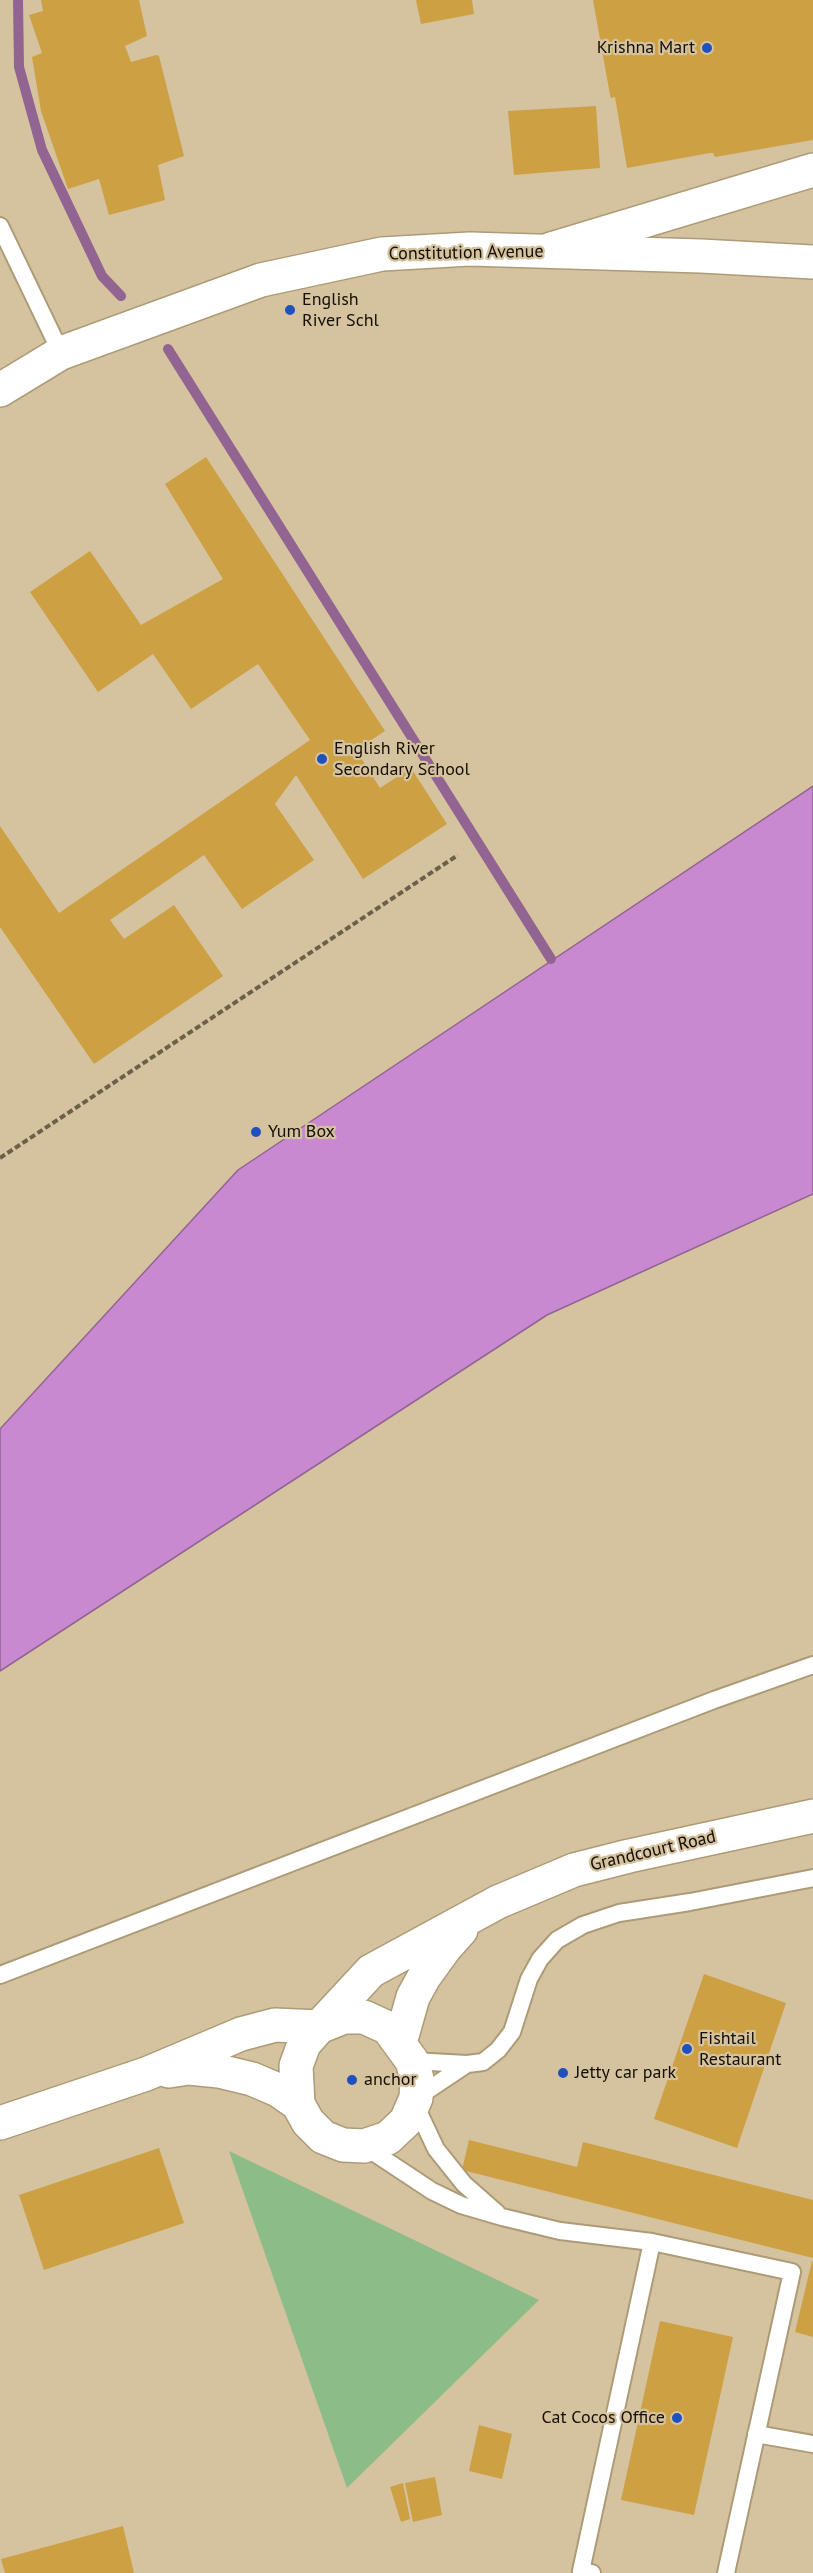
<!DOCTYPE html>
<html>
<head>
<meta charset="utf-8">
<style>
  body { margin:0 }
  canvas { display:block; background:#d5c29e }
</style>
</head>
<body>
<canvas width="813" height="2573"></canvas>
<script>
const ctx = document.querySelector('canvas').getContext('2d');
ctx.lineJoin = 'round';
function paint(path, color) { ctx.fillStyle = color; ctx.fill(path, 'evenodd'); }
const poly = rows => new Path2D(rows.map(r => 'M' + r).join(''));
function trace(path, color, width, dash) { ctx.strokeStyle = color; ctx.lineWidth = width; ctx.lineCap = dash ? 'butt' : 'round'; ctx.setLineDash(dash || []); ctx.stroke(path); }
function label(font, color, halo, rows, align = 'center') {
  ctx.font = font + ' "PT Sans",sans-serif'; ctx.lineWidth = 4.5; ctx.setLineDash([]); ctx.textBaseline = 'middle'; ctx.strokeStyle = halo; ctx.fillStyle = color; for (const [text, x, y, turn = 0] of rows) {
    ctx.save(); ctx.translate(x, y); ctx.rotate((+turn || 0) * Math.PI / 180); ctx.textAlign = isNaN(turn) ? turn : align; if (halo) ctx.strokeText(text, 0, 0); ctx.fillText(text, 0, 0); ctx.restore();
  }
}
paint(poly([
  [229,2151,539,2300,347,2488]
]), '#8cbc88');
const water = poly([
  [813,786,813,1194,547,1315,0,1671,0,1429,238,1170,813,786]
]);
paint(water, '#c889d0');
trace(water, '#926492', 1.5);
trace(poly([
  [18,0,19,67,42,150,102,276,121,296],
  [168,349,551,959]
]), '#926492', 10);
paint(poly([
  [41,0,139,0,147,36,125,46,131,62,156,55,159,56,184,156,158,165,165,200,109,215,99,179,68,189,41,111,32,57,42,53,29,15,43,11],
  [416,0,472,0,474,14,421,24],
  [593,0,813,0,813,140,715,157,713,153,710,153,627,168,615,97,611,98,610,95],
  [596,106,600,168,514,175,508,111],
  [206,457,385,731,356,750,380,788,411,768,447,824,363,879,296,775,275,804,314,860,242,909,204,855,110,920,124,939,174,905,223,976,94,1064,0,927,0,826,59,913,310,740,258,664,191,709,153,654,98,692,30,592,90,551,141,625,223,579,165,484],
  [704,1974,786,2003,737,2148,654,2119],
  [469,2140,577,2167,583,2142,813,2200,813,2258,462,2170],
  [159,2148,184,2223,44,2270,19,2195],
  [812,2261,813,2261,813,2337,795,2332],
  [660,2321,733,2337,694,2515,621,2500],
  [479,2425,512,2434,502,2479,469,2471],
  [435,2477,442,2515,413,2522,405,2483],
  [403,2483,410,2519,401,2522,390,2487],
  [123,2526,134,2573,5,2573,1,2559]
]), '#cda044');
const lane = poly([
  [0,226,61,353],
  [0,1975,714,1700,813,1665],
  [412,2061,467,2064,483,2062,498,2050,512,2032,529,1979,540,1959,557,1940,583,1925,619,1913,690,1902,813,1878],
  [467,2064,416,2098,420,2115,436,2149,464,2184,497,2213],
  [364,2146,432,2191,461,2205,502,2217,560,2231,652,2242,792,2272,726,2573],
  [756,2434,813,2444],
  [592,2573,581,2571,652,2242]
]);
const street = poly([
  [551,249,813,170]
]);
const secondary = poly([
  [400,2043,413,1997,424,1977,445,1948,461,1930],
  [169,2071,189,2068,219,2071,252,2079,278,2090,298,2104,308,2122,323,2137,343,2145,364,2146,388,2138,406,2121,416,2098,417,2079,412,2061,388,2028,364,2017,344,2017,319,2027,304,2044,296,2066,298,2104],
  [0,2123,146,2074,241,2034,275,2025,319,2027,371,1971,498,1902,574,1870,629,1856,813,1816]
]);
const primary = poly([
  [0,390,61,353,261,280,382,254,470,249,701,256,813,262]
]);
trace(lane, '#ad9b78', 20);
trace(street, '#ad9b78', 36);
trace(secondary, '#ad9b78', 36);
trace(primary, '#ad9b78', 36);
trace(poly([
  [0,1158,458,855]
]), '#6c604a', 4, [6, 3]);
trace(lane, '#fff', 16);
trace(street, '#fff', 33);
trace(secondary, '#fff', 33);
trace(primary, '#fff', 33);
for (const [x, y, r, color] of [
  [707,48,6,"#1e51be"],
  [290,310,6,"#1e51be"],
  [322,759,6,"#1e51be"],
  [256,1132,6,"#1e51be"],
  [687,2049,6,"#1e51be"],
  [563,2073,6,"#1e51be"],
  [352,2080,6,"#1e51be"],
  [677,2418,6,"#1e51be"]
]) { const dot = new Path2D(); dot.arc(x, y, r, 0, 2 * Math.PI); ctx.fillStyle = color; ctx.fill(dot); trace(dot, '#d5c29e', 2); }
label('18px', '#140e03', '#d5c29e', [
  ["Krishna Mart",695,48,"right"],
  ["English",302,300],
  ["River Schl",302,321],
  ["English River",334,749],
  ["Secondary School",334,770],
  ["Yum Box",268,1132],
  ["Fishtail",699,2039],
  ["Restaurant",699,2060],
  ["Jetty car park",575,2073],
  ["anchor",364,2080],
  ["Cat Cocos Office",665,2418,"right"]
], 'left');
label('18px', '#140e03', '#d5c29e', [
  ["Constitution Avenue",466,253,-1],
  ["Grandcourt Road",653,1851,-13]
]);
</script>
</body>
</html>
